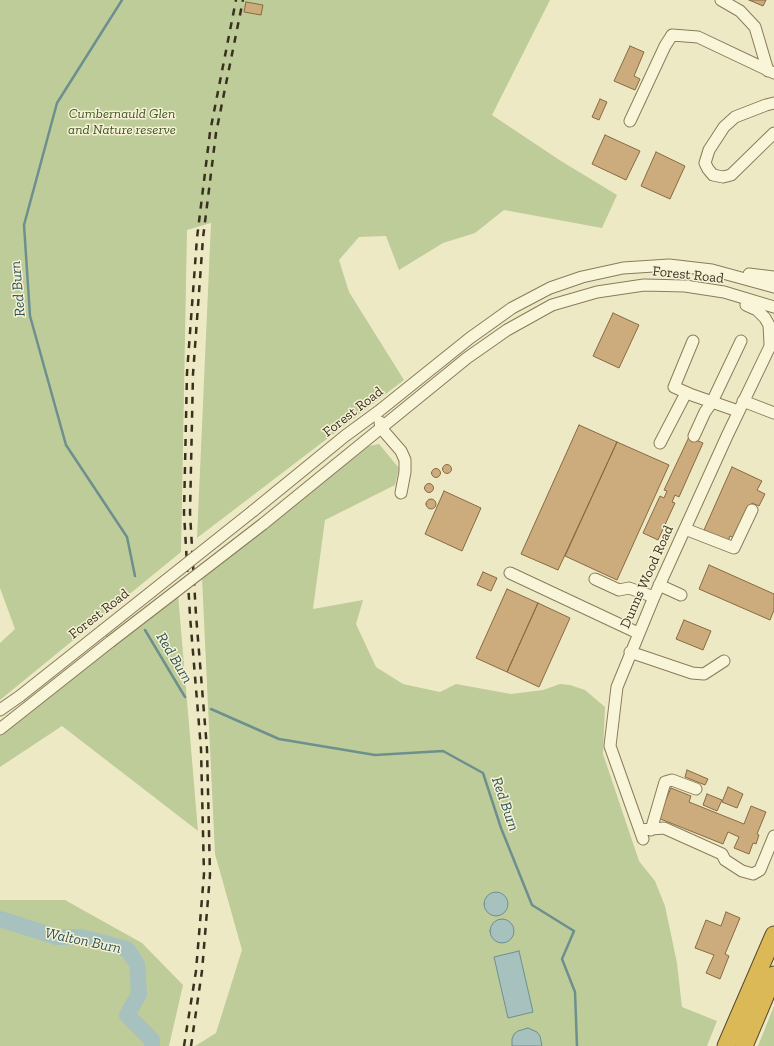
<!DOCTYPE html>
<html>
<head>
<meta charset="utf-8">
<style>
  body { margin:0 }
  canvas { display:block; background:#eee9c5 }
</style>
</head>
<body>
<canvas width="774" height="1046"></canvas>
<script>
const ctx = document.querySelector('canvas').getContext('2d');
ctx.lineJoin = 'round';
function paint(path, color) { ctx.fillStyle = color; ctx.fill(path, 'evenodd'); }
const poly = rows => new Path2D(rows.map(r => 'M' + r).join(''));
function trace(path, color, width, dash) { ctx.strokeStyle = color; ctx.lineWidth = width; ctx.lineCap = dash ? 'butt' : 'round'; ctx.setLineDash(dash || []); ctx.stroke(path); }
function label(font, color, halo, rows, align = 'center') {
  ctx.font = font + ' "Zilla Slab",serif'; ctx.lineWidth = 3; ctx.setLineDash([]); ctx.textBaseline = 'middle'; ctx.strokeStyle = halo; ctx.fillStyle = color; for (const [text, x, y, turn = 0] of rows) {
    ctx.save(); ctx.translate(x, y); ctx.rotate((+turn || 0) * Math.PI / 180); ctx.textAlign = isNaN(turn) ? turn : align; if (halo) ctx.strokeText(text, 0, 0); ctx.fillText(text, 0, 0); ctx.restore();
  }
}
paint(poly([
  [0,0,550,0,492,115,561,161,617,195,602,228,504,210,475,233,443,243,399,270,386,236,359,237,339,260,349,292,404,380,197,538,211,223,187,230,181,552,0,700,0,643,15,629,0,588],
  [379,444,399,468,395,485,325,520,313,609,363,600,356,624,376,667,403,684,440,692,456,684,511,694,543,690,560,684,570,685,585,690,605,707,603,754,639,861,655,881,665,906,677,963,682,1007,717,1021,707,1046,195,1046,216,1033,242,950,215,854,202,578,369,446],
  [178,594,198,831,62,726,0,767,0,731],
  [0,900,65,900,142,943,183,985,169,1046,0,1046],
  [774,1006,774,1046,758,1046]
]), '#becc99');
const water = poly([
  '484 904a12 12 0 1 1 24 0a12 12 0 1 1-24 0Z',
  '490 931a12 12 0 1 1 24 0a12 12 0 1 1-24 0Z',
  [519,951,533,1012,508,1018,494,957,519,951],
  [528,1028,537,1032,540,1036,542,1046,512,1046,512,1039,514,1034,518,1031,528,1028]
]);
paint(water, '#a7c2be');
trace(water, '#6d908e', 1);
trace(poly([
  [122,0,57,103,24,225,30,316,66,445,127,537,135,576],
  [145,630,185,697],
  [211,709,279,739,375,755,443,751,483,773,501,828,532,905,574,931,562,959,575,992,577,1046]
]), '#6d908e', 2.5);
trace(poly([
  [0,919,57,937,81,937,127,949,137,964,139,994,127,1015,152,1040,152,1046]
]), '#a7c2be', 16);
const building = poly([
  [749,0,766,0,763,6,749,0],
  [246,2,263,5,261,15,244,12,246,2],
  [630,46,644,52,634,76,640,79,635,90,614,81,630,46],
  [600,99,607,102,599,120,592,117,600,99],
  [605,135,640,151,626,180,592,164,605,135],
  [656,152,685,166,670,199,641,186,656,152],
  [613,313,639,325,619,368,593,356,613,313],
  [579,425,617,442,558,570,521,554,579,425],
  [689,437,703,443,679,497,675,495,672,502,675,503,658,540,643,533,660,496,664,498,667,491,664,490,689,437],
  [617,442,669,465,617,580,565,556,617,442],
  '442.5 469a4.5 4.5 0 1 1 9 0a4.5 4.5 0 1 1-9 0Z',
  [732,467,762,481,757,490,765,494,759,506,752,503,735,538,730,536,728,541,704,530,732,467],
  '431.5 473a4.5 4.5 0 1 1 9 0a4.5 4.5 0 1 1-9 0Z',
  '424.5 488a4.5 4.5 0 1 1 9 0a4.5 4.5 0 1 1-9 0Z',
  [444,491,481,508,462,551,425,534,444,491],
  '426 504a5 5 0 1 1 10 0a5 5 0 1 1-10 0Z',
  [709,565,774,594,774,610,770,620,699,589,709,565],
  [483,572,497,578,491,591,477,585,483,572],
  [507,589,538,603,507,672,476,658,507,589],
  [538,603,570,618,539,687,507,672,538,603],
  [684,620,711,631,703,650,676,639,684,620],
  [687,770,708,779,705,785,685,777,687,770],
  [728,787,743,794,737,808,722,802,728,787],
  [671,788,691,796,689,802,744,824,751,806,766,812,757,834,759,835,756,844,753,843,749,854,734,848,739,837,728,832,723,844,658,818,671,788],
  [707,794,722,800,717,811,703,805,707,794],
  [726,912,740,918,725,954,729,956,720,979,706,973,714,955,695,948,706,920,721,926,726,912]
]);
paint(building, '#ccab7c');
trace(building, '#886a41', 1);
const minor = poly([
  [721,0,740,11,755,27,768,71],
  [774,103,766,105,735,117,724,127,709,150,705,163,708,169,713,175,723,177,731,175,774,133],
  [630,121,665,46,672,35,698,37,774,73],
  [749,274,774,277],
  [746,305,757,310,765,318,769,325,770,344],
  [693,341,674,387,692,395,738,411],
  [743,401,774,413],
  [380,422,381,428,401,451,405,460,405,472,401,493],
  [694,436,705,412,712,402,741,341],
  [660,443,686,393],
  [253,511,345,436,379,411,470,338,512,308,550,288,582,277,623,268,669,265,712,270,774,287],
  [263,524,467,358,507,330,552,305,597,292,644,285,685,286,724,292,774,307],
  [685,529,734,548,752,510],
  [510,573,638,633],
  [595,579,619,590,629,588,654,597],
  [659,585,681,595],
  [630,652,692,673,704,674,724,661],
  [0,710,20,696,102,631],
  [0,729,110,642],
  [640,830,664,828,722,854,725,860,742,871,753,874,760,870,774,836],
  [651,830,665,782,672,780,696,789],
  [643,839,610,746,617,687,654,597,727,436,774,338]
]);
const highway = poly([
  [726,1046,774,935],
  [744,1046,774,975]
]);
trace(minor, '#897c5b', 13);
trace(highway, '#57492f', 19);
trace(minor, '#f9f5d9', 11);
trace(highway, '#dcb957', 17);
trace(poly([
  [184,1046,196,971,204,874,201,749,190,616,184,513,187,373,197,238,210,132,236,0],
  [191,1046,202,971,210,875,207,749,196,615,190,513,193,374,203,238,216,133,243,0]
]), '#3a301f', 2.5, [7, 7]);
const minorBridge = poly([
  [102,631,253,511],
  [110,642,263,524]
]);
trace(minorBridge, '#897c5b', 13, []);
trace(minorBridge, '#f9f5d9', 11);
label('italic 14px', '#415626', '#f6f2d5', [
  ["Cumbernauld Glen",122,114],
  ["and Nature reserve",122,130]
]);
label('14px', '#3a301f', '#f6f2d5', [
  ["Forest Road",688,275,6],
  ["Forest Road",353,412,-38],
  ["Dunns Wood Road",647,577,-66],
  ["Forest Road",99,614,-38]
]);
label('italic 15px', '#2e5459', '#f6f2d5', [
  ["Red Burn",18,289,-95],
  ["Red Burn",174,658,59],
  ["Red Burn",505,804,71],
  ["Walton Burn",83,941,12]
]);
</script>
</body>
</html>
